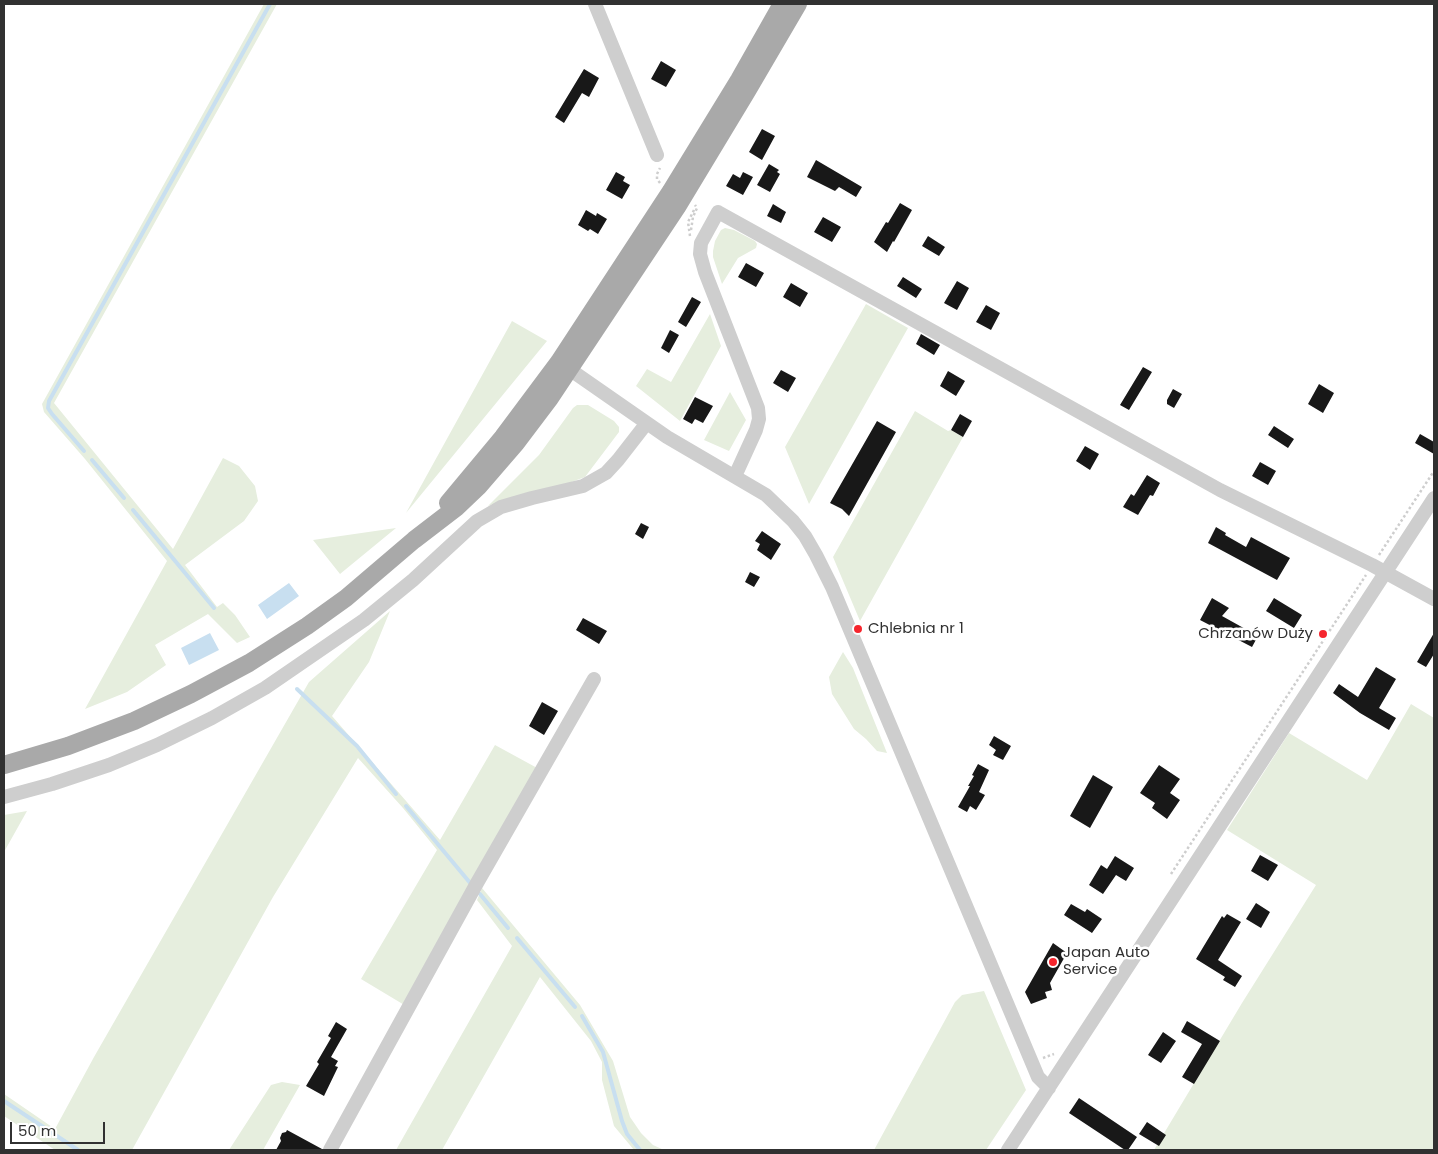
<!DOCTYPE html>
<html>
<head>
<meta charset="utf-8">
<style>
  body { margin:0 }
  #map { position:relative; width:1438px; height:1154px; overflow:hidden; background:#fff; font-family:Poppins,sans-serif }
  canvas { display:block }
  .frame { position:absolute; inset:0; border:5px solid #313131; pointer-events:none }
  .scale { position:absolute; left:10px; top:1122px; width:95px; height:22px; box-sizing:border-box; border:2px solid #313131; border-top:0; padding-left:6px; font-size:15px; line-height:18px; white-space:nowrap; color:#313131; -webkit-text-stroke:4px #fff; paint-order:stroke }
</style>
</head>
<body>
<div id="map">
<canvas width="1438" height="1154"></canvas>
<div class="frame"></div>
<div class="scale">50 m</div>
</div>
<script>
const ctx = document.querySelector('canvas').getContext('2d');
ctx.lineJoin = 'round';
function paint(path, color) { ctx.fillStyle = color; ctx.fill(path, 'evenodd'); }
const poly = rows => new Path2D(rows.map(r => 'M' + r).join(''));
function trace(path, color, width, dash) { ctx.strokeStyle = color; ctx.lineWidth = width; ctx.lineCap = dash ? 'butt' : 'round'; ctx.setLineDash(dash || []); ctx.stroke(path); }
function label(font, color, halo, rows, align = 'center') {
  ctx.font = font + ' Poppins,sans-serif'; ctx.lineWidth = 5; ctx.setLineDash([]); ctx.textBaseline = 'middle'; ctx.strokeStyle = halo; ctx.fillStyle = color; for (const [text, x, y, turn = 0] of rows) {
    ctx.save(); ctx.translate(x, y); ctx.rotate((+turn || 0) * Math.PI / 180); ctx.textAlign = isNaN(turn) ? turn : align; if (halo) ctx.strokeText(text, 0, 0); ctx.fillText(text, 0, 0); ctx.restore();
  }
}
paint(poly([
  [264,4,277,4,54,403,173,549,223,458,239,466,255,486,258,501,244,521,185,565,217,607,223,603,235,615,250,637,237,643,208,614,155,645,166,665,127,692,85,709,167,561,85,459,44,412,42,404],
  [725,228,734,230,755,241,757,244,756,248,738,258,722,284,713,257,713,251,715,241,721,230],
  [866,304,908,328,809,504,785,447],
  [710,314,721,346,680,421,636,386,647,369,671,382],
  [512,321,547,341,406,513],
  [730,392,746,420,729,451,704,440],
  [577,405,588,405,614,421,619,427,619,432,585,477,566,484,510,498,488,506,539,455,573,408],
  [915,411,948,431,951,430,963,437,860,621,833,557],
  [396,528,340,574,313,540],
  [390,611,369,662,332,716,440,840,495,745,539,769,406,1006,361,979,437,850,403,808,358,758,273,897,132,1150,55,1150,4,1116,4,1094,55,1129,94,1057,309,682],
  [843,652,853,668,887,753,877,751,866,739,854,729,832,694,829,677],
  [1411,704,1434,718,1434,1150,1154,1150,1242,1003,1316,885,1227,830,1289,733,1367,780],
  [27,811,4,852,4,815],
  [482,888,580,1005,613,1061,630,1117,641,1133,653,1145,664,1150,634,1150,614,1126,602,1080,602,1062,591,1041,540,977,442,1150,396,1150,512,946,477,900],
  [984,991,1026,1090,986,1150,874,1150,955,1002,962,995],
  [282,1082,300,1085,263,1150,229,1150,271,1085]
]), '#e6eede');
paint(poly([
  [289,583,299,596,267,619,258,605],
  [210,633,219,650,189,665,181,648]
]), '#c8dff0');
trace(poly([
  [84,451,52,414,48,408,49,401,270,4],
  [92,460,124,498],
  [133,510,214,608],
  [297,689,357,746,396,794],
  [406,806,471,884],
  [480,894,508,928],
  [517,938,575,1007],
  [582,1016,603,1052,622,1121,627,1134,640,1150],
  [4,1101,78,1150]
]), '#c8dff0', 4);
paint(poly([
  [661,61,676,70,666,87,651,79],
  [584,69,599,78,589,97,582,93,564,123,555,117],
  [762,129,775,136,762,160,749,152],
  [816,160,862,187,856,197,839,187,835,191,807,177],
  [769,164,779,170,777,172,780,174,770,192,757,185],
  [616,172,625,177,623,181,630,185,622,199,606,190],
  [743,172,753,177,743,195,726,186,733,174,740,178],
  [900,203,912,210,894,242,893,241,887,252,874,242,886,222,888,223],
  [773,204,786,212,781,223,767,216],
  [586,210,596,216,597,213,607,219,598,234,590,229,588,231,578,225],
  [823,217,841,227,832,242,814,232],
  [928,236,945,247,939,256,922,246],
  [746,263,764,273,756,287,738,277],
  [903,277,922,289,916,298,897,286],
  [957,281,969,288,957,310,944,303],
  [791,283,808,293,800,307,783,297],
  [692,297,701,302,686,327,678,322],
  [986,305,1000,313,991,330,976,322],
  [670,330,679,335,669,353,661,348],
  [921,334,940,345,934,355,916,344],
  [1143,367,1152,372,1129,410,1120,405],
  [781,370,796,378,788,392,773,383],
  [948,371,965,381,956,396,940,386],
  [1319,384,1334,393,1323,413,1308,404],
  [1173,389,1182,394,1174,408,1167,404,1167,400],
  [695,397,713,406,703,423,695,419,692,424,683,419],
  [960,414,972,421,963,437,951,430],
  [877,421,896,432,849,516,842,509,830,503],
  [1274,426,1294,439,1288,448,1268,435],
  [1420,434,1434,442,1434,454,1415,443],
  [1085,446,1099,454,1090,470,1076,461],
  [1260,462,1276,471,1268,485,1252,476],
  [1147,475,1160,483,1153,496,1150,495,1138,515,1123,507,1131,494,1134,496],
  [641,523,649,527,643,539,635,534],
  [1216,527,1226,533,1225,535,1246,547,1251,537,1290,558,1277,580,1208,543],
  [762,531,781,544,771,560,757,550,760,544,755,541],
  [750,572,760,577,754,587,745,582],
  [1212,598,1229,608,1222,616,1258,636,1252,647,1200,620],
  [1274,598,1302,615,1294,628,1266,611],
  [583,618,607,631,599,644,576,630],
  [1434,633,1434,654,1426,667,1417,662],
  [1376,667,1396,679,1379,708,1396,718,1389,730,1360,713,1333,693,1339,684,1358,697],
  [542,702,558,711,544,735,529,726],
  [994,736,1011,746,1003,760,993,755,996,750,989,745],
  [978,764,989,770,979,792,985,795,976,810,970,806,967,812,958,807,970,786,968,786,974,776,972,775],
  [1159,765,1180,779,1170,793,1180,800,1167,819,1152,808,1155,803,1140,793],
  [1093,775,1113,787,1090,828,1070,816],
  [1260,855,1278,865,1268,881,1251,871],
  [1115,856,1134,868,1126,881,1116,875,1103,894,1089,885,1101,865,1107,869],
  [1256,903,1270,912,1261,928,1246,919],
  [1071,904,1085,912,1087,909,1102,919,1092,933,1064,915],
  [1227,914,1241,922,1218,960,1242,976,1235,987,1223,980,1225,977,1196,959,1222,916,1224,918],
  [1053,943,1067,953,1050,983,1052,990,1045,992,1047,998,1031,1004,1025,992],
  [1187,1021,1220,1041,1194,1084,1182,1077,1202,1044,1181,1032],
  [336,1022,347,1029,331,1057,338,1061,335,1066,338,1067,324,1096,306,1086,319,1064,317,1062,331,1038,328,1036],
  [1163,1032,1176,1041,1161,1063,1148,1055],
  [1079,1098,1137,1137,1128,1150,1125,1150,1069,1113],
  [1147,1122,1166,1135,1159,1146,1139,1134],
  [287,1130,322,1149,321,1150,276,1150,281,1141,280,1138,282,1133,286,1132]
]), '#181818');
trace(poly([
  [660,183,657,179,657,174,660,168],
  [691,230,693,217,697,208,695,205],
  [690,236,688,222,694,210],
  [1379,555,1434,471],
  [1171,874,1366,575],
  [1043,1058,1054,1054]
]), '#cecece', 2.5, [2.5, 2.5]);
trace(poly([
  [595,4,657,155],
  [562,364,667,437,766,495,793,521,805,536,816,555,832,587,1038,1077,1049,1088],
  [735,476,756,430,759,419,758,408,705,272,700,254,701,243,718,212,1220,490,1372,565,1434,599],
  [4,797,52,784,109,765,157,745,212,718,265,688,364,620,413,580,477,521,501,507,532,498,583,486,606,473,618,460,646,424],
  [330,1150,477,883,594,679],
  [1008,1150,1434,498]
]), '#cecece', 14);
trace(poly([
  [448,503,503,437,559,362,671,191,739,80,782,4],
  [4,765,68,746,134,721,191,694,249,663,307,626,346,598,414,540,457,507,478,487,516,443,550,398,677,207,747,91,798,4]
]), '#a9a9a9', 18);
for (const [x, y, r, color] of [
  [858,629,5,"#f5252d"],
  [1323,634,5,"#f5252d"],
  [1053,962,5,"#f5252d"]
]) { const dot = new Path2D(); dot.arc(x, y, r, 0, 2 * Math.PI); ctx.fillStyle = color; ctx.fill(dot); trace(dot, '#fff', 2); }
label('15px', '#313131', '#fff', [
  ["Chlebnia nr 1",868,629],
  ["Chrzanów Duży",1313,634,"right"],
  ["Japan Auto",1063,953],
  ["Service",1063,970]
], 'left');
</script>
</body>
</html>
